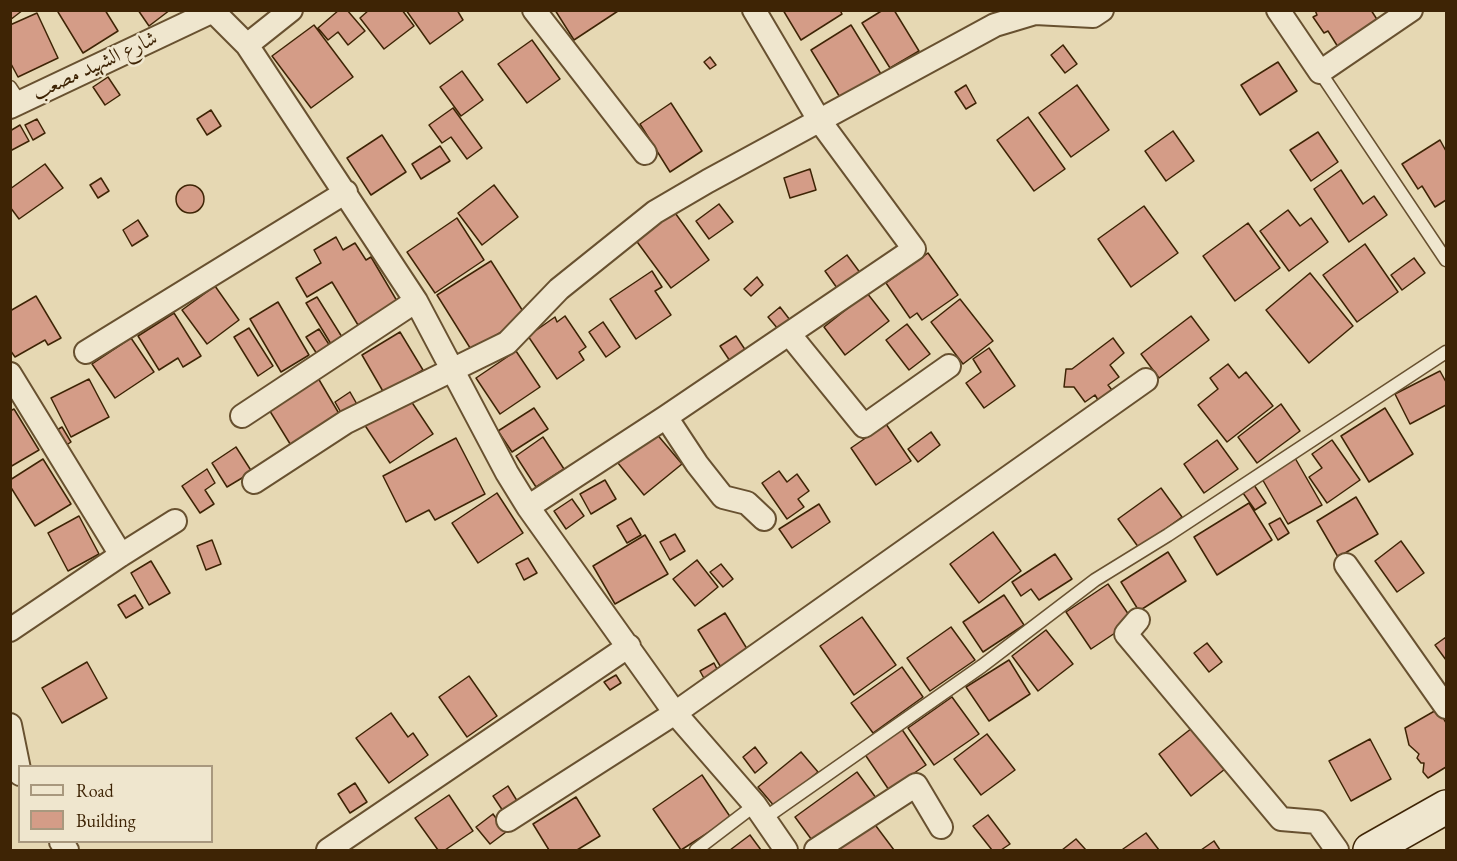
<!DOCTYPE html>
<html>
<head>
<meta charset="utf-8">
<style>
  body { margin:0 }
  #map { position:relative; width:1457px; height:861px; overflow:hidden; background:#e6d8b3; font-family:"EB Garamond",serif }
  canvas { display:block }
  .frame { position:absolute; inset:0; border:12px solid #3e2405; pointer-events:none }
  .legend { position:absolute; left:18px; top:765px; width:195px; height:78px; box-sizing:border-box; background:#efe6ce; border:2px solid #a8987e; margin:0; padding:8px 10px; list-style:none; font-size:18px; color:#3e2405 }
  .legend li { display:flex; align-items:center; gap:12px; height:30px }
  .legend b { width:30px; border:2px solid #a8987e }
</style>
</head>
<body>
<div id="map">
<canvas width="1457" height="861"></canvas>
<div class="frame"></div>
<ul class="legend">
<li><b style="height:8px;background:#efe6ce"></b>Road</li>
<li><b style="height:16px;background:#d49c87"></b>Building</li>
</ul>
</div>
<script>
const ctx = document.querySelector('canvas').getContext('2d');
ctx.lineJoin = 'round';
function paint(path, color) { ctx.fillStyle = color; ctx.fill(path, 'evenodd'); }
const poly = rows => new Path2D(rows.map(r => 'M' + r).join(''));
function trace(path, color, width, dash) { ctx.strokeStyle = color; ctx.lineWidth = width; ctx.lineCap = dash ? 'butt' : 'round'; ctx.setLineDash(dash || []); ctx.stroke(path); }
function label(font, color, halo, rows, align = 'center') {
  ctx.font = font + ' "EB Garamond",Amiri,serif'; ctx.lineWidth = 5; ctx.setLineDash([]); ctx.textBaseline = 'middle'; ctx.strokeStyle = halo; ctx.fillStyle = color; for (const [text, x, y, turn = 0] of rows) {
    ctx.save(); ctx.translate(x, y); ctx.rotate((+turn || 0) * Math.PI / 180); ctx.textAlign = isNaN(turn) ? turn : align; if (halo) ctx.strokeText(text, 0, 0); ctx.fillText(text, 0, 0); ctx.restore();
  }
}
const building = poly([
  [10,10,23,10,10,20,10,10],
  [61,10,105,10,118,31,83,53,58,12,61,10],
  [138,10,170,10,149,26,138,10],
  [339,10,347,10,365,31,348,45,338,32,328,40,318,28,339,10],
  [369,10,402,10,414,26,384,49,360,18,369,10],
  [406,10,457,10,463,20,430,44,406,10],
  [555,10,618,10,618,11,574,40,555,10],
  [783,10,840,10,842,14,801,40,783,10],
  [883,10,894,10,919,51,890,68,862,23,883,10],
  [1315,10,1371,10,1378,21,1338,47,1328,31,1324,33,1313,17,1317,15,1315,10],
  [37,13,58,58,18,77,10,62,10,25,37,13],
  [314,25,353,77,311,108,272,56,314,25],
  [851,25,881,74,841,99,811,50,851,25],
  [532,40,560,79,527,103,498,64,532,40],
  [1063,45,1077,64,1065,73,1051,55,1063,45],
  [710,57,716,65,710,69,704,62,710,57],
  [1278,62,1297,91,1260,115,1241,85,1278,62],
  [462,71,483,100,461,116,440,87,462,71],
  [108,77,120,95,105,105,93,87,108,77],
  [966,85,976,103,966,109,955,92,966,85],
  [1077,85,1109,130,1071,157,1039,113,1077,85],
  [671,103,702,151,670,172,640,124,671,103],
  [453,108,482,148,467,159,451,137,442,143,429,125,453,108],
  [211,110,221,126,207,135,197,119,211,110],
  [1028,117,1065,169,1034,191,997,140,1028,117],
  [37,119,45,133,33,140,25,125,37,119],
  [20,125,29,141,12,150,10,147,10,131,20,125],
  [1173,131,1194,161,1166,181,1145,151,1173,131],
  [1318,132,1338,162,1311,181,1290,150,1318,132],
  [382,135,406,172,371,195,347,158,382,135],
  [1440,140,1446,151,1446,200,1435,207,1422,186,1418,189,1402,164,1440,140],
  [440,146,450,161,421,179,412,164,440,146],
  [45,164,63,188,19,219,10,207,10,189,45,164],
  [810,169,816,190,790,198,784,178,810,169],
  [1341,170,1363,204,1374,196,1387,215,1349,242,1314,189,1341,170],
  [101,178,109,191,98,198,90,185,101,178],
  [494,185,518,217,482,245,458,213,494,185],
  '176 199a14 14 0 1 1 28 0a14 14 0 1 1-28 0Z',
  [719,204,733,222,709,239,696,221,719,204],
  [1144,206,1178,253,1131,287,1098,239,1144,206],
  [673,210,709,260,671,288,635,239,673,210],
  [1288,210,1300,226,1311,218,1328,242,1289,271,1260,231,1288,210],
  [457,218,484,260,435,293,407,252,457,218],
  [138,220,148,236,132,246,123,230,138,220],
  [1248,223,1280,268,1235,301,1203,256,1248,223],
  [336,237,343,250,355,243,366,260,371,257,397,301,358,325,332,282,307,297,296,278,321,263,314,250,336,237],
  [1365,244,1398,292,1357,322,1323,275,1365,244],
  [928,253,958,295,922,320,917,313,910,318,886,283,928,253],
  [847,255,864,278,842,295,825,271,847,255],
  [1414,258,1425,273,1402,290,1391,275,1414,258],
  [491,261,526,316,472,351,437,295,491,261],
  [652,271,662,287,655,291,671,315,636,339,610,299,652,271],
  [1310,273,1353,326,1309,363,1266,310,1310,273],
  [757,277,763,285,751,296,744,289,757,277],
  [215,286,239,320,207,344,182,310,215,286],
  [867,293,889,321,845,355,824,327,867,293],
  [36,296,61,338,48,345,45,340,15,357,10,350,10,311,36,296],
  [317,297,342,337,331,344,306,303,317,297],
  [960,299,993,341,963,364,931,322,960,299],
  [278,302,309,355,281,372,250,319,278,302],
  [780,307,790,320,778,329,768,317,780,307],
  [174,313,201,356,183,367,178,358,159,370,138,336,174,313],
  [565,316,586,347,579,352,584,360,557,379,528,336,555,317,557,322,565,316],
  [1191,316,1209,340,1159,378,1141,354,1191,316],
  [603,322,620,347,606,357,589,332,603,322],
  [907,324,930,354,909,370,886,340,907,324],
  [249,328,273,366,258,376,234,337,249,328],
  [319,329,330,346,317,354,306,337,319,329],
  [400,332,423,370,384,393,362,355,400,332],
  [736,336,746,351,730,361,720,346,736,336],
  [131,338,154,372,115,398,92,364,131,338],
  [1113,338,1124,353,1110,365,1119,377,1108,385,1112,390,1098,400,1095,395,1085,402,1074,387,1064,387,1066,369,1072,369,1113,338],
  [989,348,1015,386,984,408,966,383,981,372,973,359,989,348],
  [516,351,540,387,500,414,476,378,516,351],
  [1228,364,1239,378,1246,372,1273,406,1227,442,1198,405,1218,389,1210,378,1228,364],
  [1440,371,1446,382,1446,405,1410,424,1395,394,1440,371],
  [318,378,341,417,292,447,268,408,318,378],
  [89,379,109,417,71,437,51,398,89,379],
  [350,392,358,406,343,416,335,402,350,392],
  [407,395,433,434,390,463,364,424,407,395],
  [1281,404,1300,431,1257,463,1238,437,1281,404],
  [534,408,548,429,512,452,498,431,534,408],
  [1385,408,1413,454,1369,482,1341,436,1385,408],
  [14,409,39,450,10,467,10,411,14,409],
  [886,424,911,461,876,485,851,448,886,424],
  [62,427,71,442,62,448,52,433,62,427],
  [655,432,682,464,644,495,618,463,655,432],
  [931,432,940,445,918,462,908,449,931,432],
  [543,437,564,469,536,487,516,456,543,437],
  [456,438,485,494,435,520,429,510,406,522,383,476,456,438],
  [1217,440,1238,469,1204,493,1184,464,1217,440],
  [1332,440,1360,480,1327,503,1309,477,1322,468,1312,454,1332,440],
  [236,447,252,472,227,487,212,463,236,447],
  [1295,458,1322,505,1288,524,1261,477,1295,458],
  [43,459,71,504,35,526,10,486,10,480,43,459],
  [207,469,215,483,205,490,214,504,200,513,182,486,207,469],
  [779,471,787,482,797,474,809,491,798,499,804,507,787,519,762,483,779,471],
  [605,480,616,499,591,514,580,494,605,480],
  [1254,485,1266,503,1255,510,1243,493,1254,485],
  [1161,488,1182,517,1139,548,1118,519,1161,488],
  [497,493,523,533,478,563,452,523,497,493],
  [1356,497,1378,534,1338,557,1317,521,1356,497],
  [572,499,584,516,566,529,554,511,572,499],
  [1249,503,1272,540,1217,575,1194,537,1249,503],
  [819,504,830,522,792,548,779,529,819,504],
  [79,516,99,554,68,571,48,533,79,516],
  [631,518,641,535,627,543,617,526,631,518],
  [1280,518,1289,533,1278,540,1269,524,1280,518],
  [993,532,1021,571,979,603,950,564,993,532],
  [675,534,685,551,670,560,660,542,675,534],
  [645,535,668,574,615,604,593,566,645,535],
  [212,540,221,564,206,570,197,546,212,540],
  [1401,541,1424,573,1397,592,1375,561,1401,541],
  [1168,552,1186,581,1139,611,1121,582,1168,552],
  [1055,554,1072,579,1039,600,1031,589,1021,596,1012,582,1055,554],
  [528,558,537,573,524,580,516,564,528,558],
  [697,560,718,587,695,606,673,579,697,560],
  [151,561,170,593,149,605,131,573,151,561],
  [721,564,733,579,723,587,710,572,721,564],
  [1108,584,1133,621,1091,649,1066,612,1108,584],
  [135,595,143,608,126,618,118,605,135,595],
  [1004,595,1024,625,983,652,963,622,1004,595],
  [725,613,749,652,722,669,698,630,725,613],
  [862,617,896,665,854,695,820,646,862,617],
  [951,627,975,660,930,691,907,658,951,627],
  [1046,630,1073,664,1038,691,1012,656,1046,630],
  [1446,637,1446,660,1435,645,1446,637],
  [1207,643,1222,662,1209,672,1194,653,1207,643],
  [1009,660,1030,694,989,721,966,687,1009,660],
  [87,662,107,698,62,723,42,688,87,662],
  [714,663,720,675,706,682,700,671,714,663],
  [902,667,923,697,873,733,851,703,902,667],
  [616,675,621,683,610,690,604,682,616,675],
  [469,676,497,716,467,737,439,697,469,676],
  [952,697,979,734,934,765,908,728,952,697],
  [1438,709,1446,723,1446,767,1428,778,1423,772,1424,763,1421,763,1417,758,1419,754,1409,745,1405,728,1438,709],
  [391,713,408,737,413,733,428,755,389,783,356,738,391,713],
  [901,728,926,765,889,790,864,753,901,728],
  [1192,728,1225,769,1191,796,1159,754,1192,728],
  [987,734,1015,770,981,795,954,759,987,734],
  [1370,739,1391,779,1351,801,1329,761,1370,739],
  [755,747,767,763,755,773,743,757,755,747],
  [801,752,818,772,775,807,758,787,801,752],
  [857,772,879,802,817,847,795,817,857,772],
  [702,775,731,818,681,850,653,809,702,775],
  [355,783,367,802,350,813,338,794,355,783],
  [508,786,519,804,505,814,493,796,508,786],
  [449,795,473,831,445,850,438,850,415,818,449,795],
  [576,797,600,836,577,850,549,850,533,824,576,797],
  [493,814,506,832,490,844,476,827,493,814],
  [988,815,1010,844,1001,850,992,850,973,826,988,815],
  [873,822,894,850,835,850,873,822],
  [1146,833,1159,850,1124,850,1123,849,1146,833],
  [750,835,761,850,730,850,750,835],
  [1076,839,1086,850,1062,850,1076,839],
  [1214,841,1220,850,1201,850,1214,841]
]);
paint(building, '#d49c87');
trace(building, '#3e2405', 1.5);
const lane = poly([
  [1320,72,1446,260],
  [10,87,20,102],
  [765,818,982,666,1095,580,1168,535,1446,352],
  [696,850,755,805]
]);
const street = poly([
  [212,10,247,45,416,301,507,473,528,507,675,713,755,805,786,850],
  [534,10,645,153],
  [1278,10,1320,72,1411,10],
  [247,45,291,10],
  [10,107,213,11],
  [790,335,864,426,949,366],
  [86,352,346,192],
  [10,374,121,555],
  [242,416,416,301],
  [666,417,697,464,723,497,747,503,764,519],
  [254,482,346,422,507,343,559,289,655,212,708,181,995,25,1035,13,1093,16,1102,10],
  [528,507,666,417,914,249,819,120,754,10],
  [1346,565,1446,707],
  [1138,620,1126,634,1281,819,1317,822,1337,850],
  [10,630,121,555,175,521],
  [10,725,20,774],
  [508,820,675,713,1146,380],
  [61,842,67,850],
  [328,850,629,646],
  [816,850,916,785,941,827]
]);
const secondary = poly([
  [1370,850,1446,807]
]);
trace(lane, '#685130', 15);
trace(street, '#685130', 26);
trace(secondary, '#3e2405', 36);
trace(lane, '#efe6ce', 12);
trace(street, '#efe6ce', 22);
trace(secondary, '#efe6ce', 33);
label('21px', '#3e2405', '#efe6ce', [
  ["شارع الشهيد مصعب",95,66,-25]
]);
</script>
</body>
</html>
